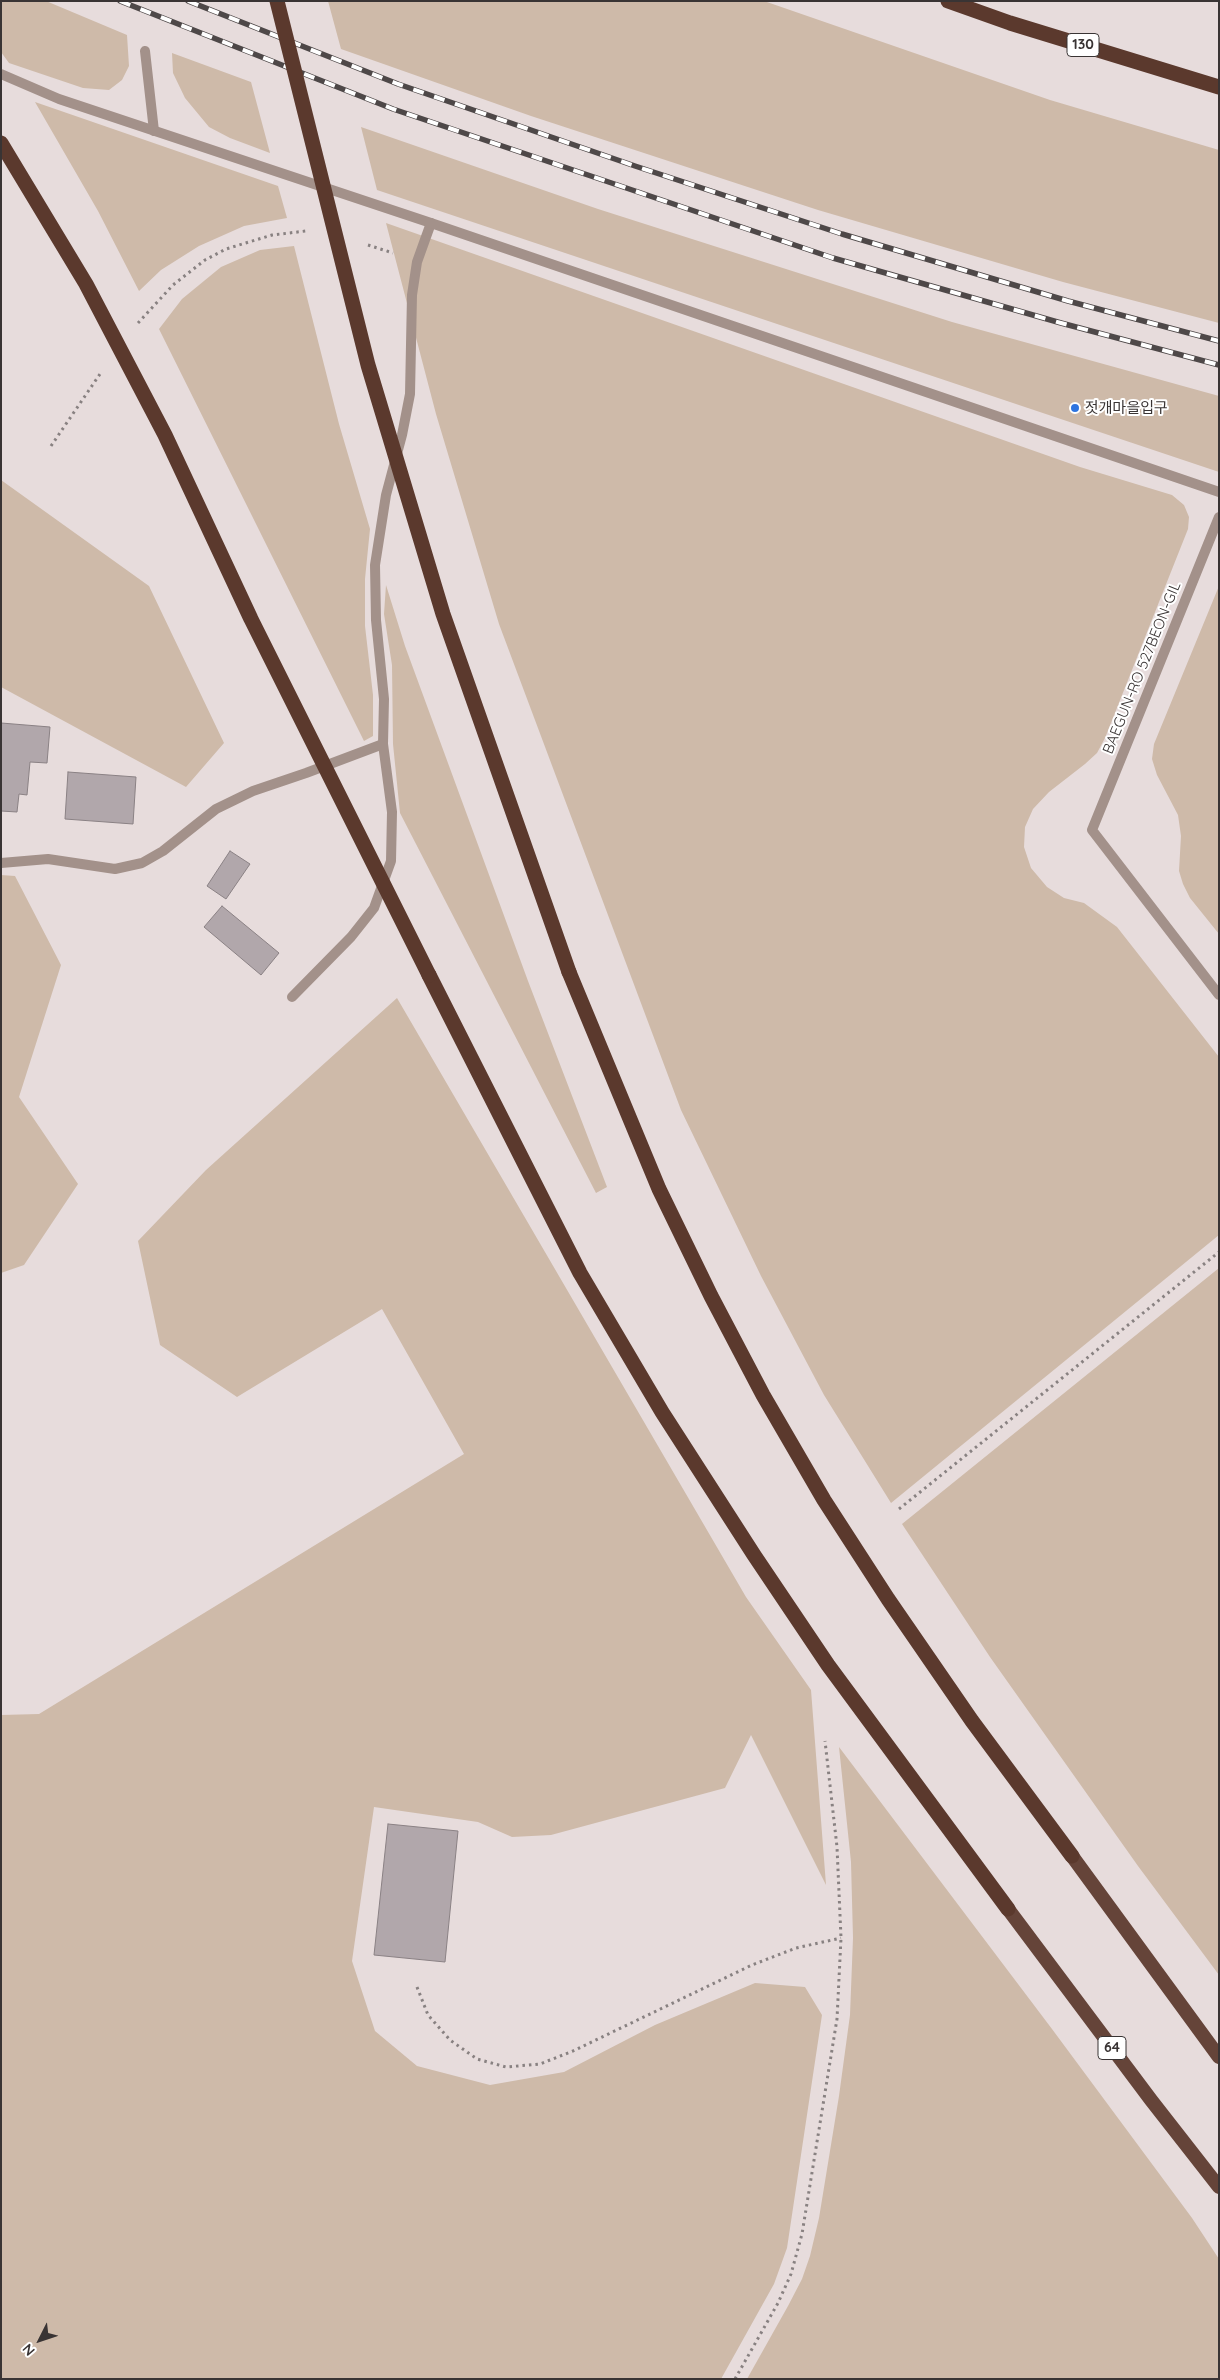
<!DOCTYPE html>
<html>
<head>
<meta charset="utf-8">
<style>
  body { margin:0 }
  #map { position:relative; width:1220px; height:2380px; overflow:hidden; background:#e7dcdc; font-family:Quicksand,sans-serif }
  canvas { display:block }
  .frame { position:absolute; inset:0; border:2px solid #393434; pointer-events:none }
  .north { position:absolute; left:15px; top:2315px; width:50px; height:50px; -webkit-text-stroke:4px #fff; paint-order:stroke; rotate:229deg; font-size:14px; font-weight:700; line-height:20px; text-align:center; color:#393434 }
  .north::after { content:''; display:block; margin:auto; width:18px; height:22px; background:#393434; clip-path:polygon(50% 0,100% 100%,50% 72%,0 100%) }
</style>
</head>
<body>
<div id="map">
<canvas width="1220" height="2380"></canvas>
<div class="frame"></div>
<div class="north">N</div>
</div>
<script>
const ctx = document.querySelector('canvas').getContext('2d');
ctx.lineJoin = 'round';
function paint(path, color) { ctx.fillStyle = color; ctx.fill(path, 'evenodd'); }
const poly = rows => new Path2D(rows.map(r => 'M' + r).join(''));
function trace(path, color, width, dash) { ctx.strokeStyle = color; ctx.lineWidth = width; ctx.lineCap = dash ? 'butt' : 'round'; ctx.setLineDash(dash || []); ctx.stroke(path); }
function label(font, color, halo, rows, align = 'center') {
  ctx.font = font + ' Quicksand,"Noto Sans KR",sans-serif'; ctx.lineWidth = 4; ctx.setLineDash([]); ctx.textBaseline = 'middle'; ctx.strokeStyle = halo; ctx.fillStyle = color; for (const [text, x, y, turn = 0] of rows) {
    ctx.save(); ctx.translate(x, y); ctx.rotate((+turn || 0) * Math.PI / 180); ctx.textAlign = isNaN(turn) ? turn : align; if (halo) ctx.strokeText(text, 0, 0); ctx.fillText(text, 0, 0); ctx.restore();
  }
}
paint(poly([
  [1,1,46,1,127,35,129,66,122,80,109,90,83,88,9,63,1,52],
  [328,1,764,1,1050,100,1219,150,1219,323,1063,282,818,210,531,116,341,49],
  [172,53,251,82,270,153,230,138,209,127,185,98,173,73],
  [35,102,278,186,287,218,244,226,199,246,161,270,139,291,98,211],
  [361,127,598,209,952,322,1219,396,1219,472,377,190],
  [386,223,1080,467,1172,495,1184,505,1189,517,1188,529,1105,738,1097,753,1085,764,1049,792,1033,809,1025,827,1024,847,1031,868,1047,887,1064,898,1084,903,1117,927,1219,1057,1219,1235,891,1503,824,1395,761,1276,681,1110,499,624,436,414],
  [294,246,339,424,370,529,365,579,365,626,373,695,373,736,364,741,159,329,182,299,221,267,260,250],
  [1,480,149,586,224,743,186,787,1,687],
  [386,585,405,646,528,981,607,1187,596,1193,400,813,393,744,392,665,384,614],
  [1219,586,1219,934,1190,898,1183,884,1179,871,1181,836,1178,815,1157,775,1152,759,1154,744],
  [1,875,15,876,61,965,19,1097,78,1184,24,1265,1,1273],
  [397,998,746,1597,811,1690,826,1885,751,1735,725,1788,551,1835,512,1837,478,1822,374,1807,352,1961,375,2031,417,2066,490,2085,564,2072,655,2025,755,1983,805,1987,822,2015,787,2248,774,2284,721,2379,1,2379,1,1715,39,1714,464,1454,382,1309,237,1397,160,1345,138,1241,206,1170],
  [1219,1268,1219,1975,1138,1866,990,1657,902,1524],
  [839,1747,1052,2029,1192,2218,1219,2259,1219,2379,747,2379,788,2306,802,2279,810,2256,819,2218,839,2096,850,2015,853,1938,851,1862]
]), '#cebaa9');
const building = poly([
  [1,723,50,727,47,763,30,762,27,795,19,794,17,812,1,811,1,723],
  [68,772,136,777,133,824,65,819,68,772],
  [230,851,250,864,226,899,207,886,230,851],
  [222,906,279,953,261,975,204,927,222,906],
  [388,1824,458,1831,445,1962,374,1955,388,1824]
]);
paint(building, '#b1a7ab');
trace(building, '#8a8184', 1);
trace(poly([
  [368,245,393,253],
  [138,323,173,285,205,260,226,249,272,235,306,231],
  [51,446,100,374],
  [899,1509,1219,1252],
  [417,1987,428,2015,450,2040,477,2059,506,2067,540,2064,573,2051,752,1965,796,1948,841,1938],
  [735,2379,778,2303,791,2274,802,2234,837,2019,841,1938,837,1847,825,1741]
]), '#888181', 3, [2.5, 4]);
trace(poly([
  [145,51,154,131],
  [1,863,48,859,115,869,142,863,163,851,216,809,253,791,306,773,383,744],
  [292,997,351,937,374,908,391,861,392,812,383,744,384,699,376,620,375,565,386,495,402,435,410,394,412,295,417,262,431,223]
]), '#a3918a', 10);
trace(poly([
  [1219,517,1092,830,1219,995]
]), '#a3918a', 10);
trace(poly([
  [1,74,59,99,431,223,1219,492]
]), '#a3918a', 10);
trace(poly([
  [1072,1856,1219,2057],
  [1008,1909,1151,2100,1219,2187]
]), '#654439', 14);
trace(poly([
  [948,1,1010,23,1219,87],
  [569,972,659,1189,711,1296,763,1395,824,1500,888,1599,972,1721,1072,1856],
  [429,975,580,1273,662,1412,754,1555,828,1665,1008,1909]
]), '#5b392d', 15);
const rail = poly([
  [120,1,393,109,833,258,1061,323,1219,365],
  [188,1,398,84,635,166,842,234,1068,301,1219,341]
]);
trace(rail, '#4e4848', 5.5);
trace(rail, '#fff', 4, [11]);
trace(poly([
  [277,1,368,365,443,614,569,972],
  [1,143,86,284,165,435,251,619,429,975]
]), '#5b392d', 15);
for (const [x, y, r, color] of [
  [1075,408,5,"#2d74e0"]
]) { const dot = new Path2D(); dot.arc(x, y, r, 0, 2 * Math.PI); ctx.fillStyle = color; ctx.fill(dot); trace(dot, '#fff', 2); }
for (const [x, y, w] of [
  [1083,45,32],
  [1112,2048,28]
]) { const box = new Path2D(); box.roundRect(x - w / 2, y - 11.5, w, 23, 4); ctx.fillStyle = '#fff'; ctx.fill(box); trace(box, '#393434', 1); }
label('bold 14px', '#393434', null, [
  ["130",1083,45],
  ["64",1112,2048]
]);
label('15px', '#393434', '#fff', [
  ["젓개마을입구",1085,408]
], 'left');
label('15px', '#393434', '#fff', [
  ["BAEGUN-RO 527BEON-GIL",1142,668,-68]
]);
</script>
</body>
</html>
